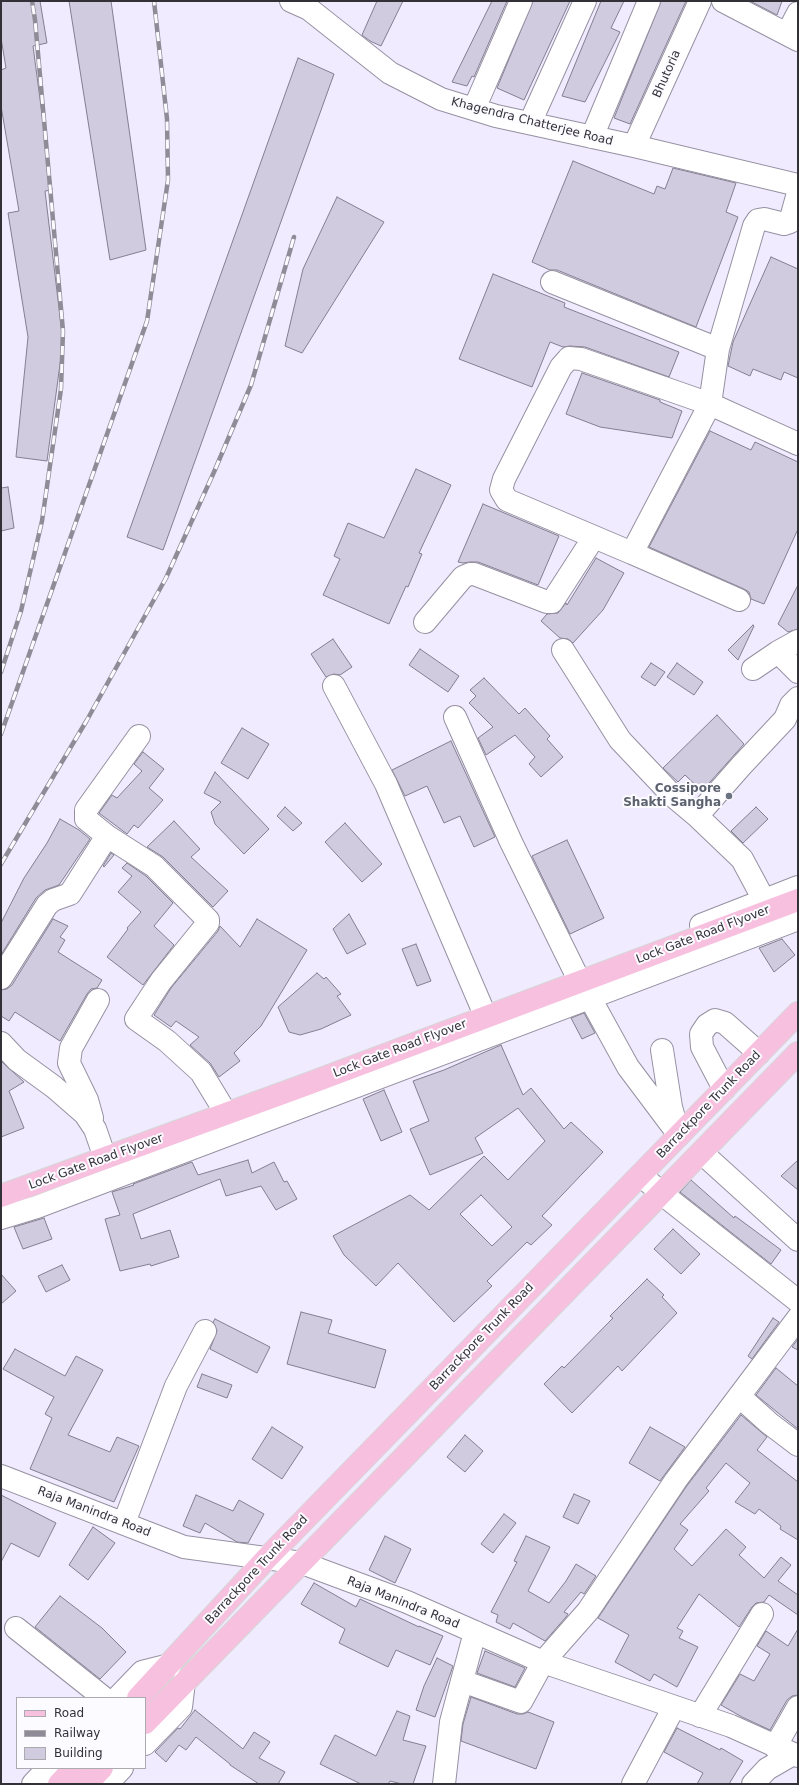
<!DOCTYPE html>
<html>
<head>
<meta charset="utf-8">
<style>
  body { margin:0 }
  #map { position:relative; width:799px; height:1785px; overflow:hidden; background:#f0ebfe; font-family:"DejaVu Sans",sans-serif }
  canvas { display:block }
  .frame { position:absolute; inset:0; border:2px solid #333138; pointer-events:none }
  .legend { position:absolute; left:16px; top:1697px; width:130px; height:72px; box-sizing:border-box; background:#fcfbff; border:1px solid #acaaaf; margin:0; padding:5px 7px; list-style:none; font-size:12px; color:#333138 }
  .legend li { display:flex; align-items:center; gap:8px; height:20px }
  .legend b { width:20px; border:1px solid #acaaaf }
</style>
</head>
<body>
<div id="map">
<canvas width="799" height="1785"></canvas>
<div class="frame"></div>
<ul class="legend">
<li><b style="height:5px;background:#f8c0df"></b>Road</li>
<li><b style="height:5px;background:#8f8c98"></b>Railway</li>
<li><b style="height:11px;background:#d0cbde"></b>Building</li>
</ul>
</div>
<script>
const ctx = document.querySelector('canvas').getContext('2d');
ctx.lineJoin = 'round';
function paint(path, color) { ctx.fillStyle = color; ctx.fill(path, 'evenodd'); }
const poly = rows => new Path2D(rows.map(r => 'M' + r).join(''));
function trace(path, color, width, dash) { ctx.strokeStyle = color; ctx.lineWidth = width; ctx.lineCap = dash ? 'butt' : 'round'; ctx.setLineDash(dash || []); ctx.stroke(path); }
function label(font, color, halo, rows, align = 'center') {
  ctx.font = font + ' "DejaVu Sans",sans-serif'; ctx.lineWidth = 4; ctx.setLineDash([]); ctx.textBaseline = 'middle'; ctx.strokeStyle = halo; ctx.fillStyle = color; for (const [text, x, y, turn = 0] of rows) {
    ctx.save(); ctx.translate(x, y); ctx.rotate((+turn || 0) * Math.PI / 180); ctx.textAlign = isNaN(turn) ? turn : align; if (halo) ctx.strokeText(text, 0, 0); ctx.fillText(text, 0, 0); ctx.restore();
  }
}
const building = poly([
  [1,1,40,1,47,43,33,46,52,190,45,191,63,342,47,461,16,457,28,337,8,213,19,211,1,106,1,70,6,68,1,38,1,1],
  [69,1,111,1,146,250,110,260,69,1],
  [377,1,403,1,381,46,370,41,362,35,377,1],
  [492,1,507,1,474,77,472,76,467,86,452,82,492,1],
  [533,1,570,1,524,100,497,88,533,1],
  [601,1,624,1,611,28,620,32,585,102,562,96,601,1],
  [661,1,686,1,630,124,614,118,661,1],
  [750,1,782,1,777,15,750,1],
  [298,58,334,74,163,550,127,537,298,58],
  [573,161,654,194,657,186,665,189,673,168,736,183,726,212,738,217,696,327,557,270,550,270,532,262,573,161],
  [337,197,384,222,302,353,285,346,303,269,337,197],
  [771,257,798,269,798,378,784,372,781,380,753,369,750,376,728,366,733,342,771,257],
  [493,274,565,303,564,307,679,352,669,377,585,347,570,346,563,347,550,342,532,387,459,359,493,274],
  [582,373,660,400,660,402,682,411,672,438,600,427,566,414,582,373],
  [710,431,751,450,755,442,798,462,798,529,764,604,751,599,749,592,744,589,649,547,710,431],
  [416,469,451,485,419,553,422,554,408,587,406,586,389,624,323,595,340,559,334,556,348,523,384,538,416,469],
  [8,487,14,528,1,531,1,488,8,487],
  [483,504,559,536,538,585,478,562,470,562,463,563,458,562,483,504],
  [596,558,624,573,603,610,573,643,568,639,560,638,541,621,547,614,558,613,566,603,567,605,596,558],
  [798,585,798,629,788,632,778,624,798,585],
  [753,625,754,626,738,660,728,650,753,625],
  [333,639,352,667,340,675,334,674,326,677,311,654,333,639],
  [420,649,459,676,448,692,409,665,420,649],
  [651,663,665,672,655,686,641,677,651,663],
  [677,663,703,682,694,695,667,677,677,663],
  [484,678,519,714,525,708,550,736,547,739,563,757,541,777,529,764,535,757,515,735,486,755,478,738,493,727,469,703,476,696,470,690,484,678],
  [717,715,744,744,702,791,685,775,678,782,663,768,717,715],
  [242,728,269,744,248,779,221,763,242,728],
  [451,741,495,837,474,847,460,816,444,823,427,786,405,796,392,770,451,741],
  [143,752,164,769,149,788,163,800,138,828,134,825,127,834,99,813,112,795,117,798,142,771,134,764,143,752],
  [215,772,269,829,244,854,215,824,211,812,221,802,204,793,215,772],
  [285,807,302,823,293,831,277,816,285,807],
  [756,807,768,819,743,843,731,831,756,807],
  [60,819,79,830,90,839,59,885,45,890,36,898,1,955,1,923,24,878,47,843,60,819],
  [174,821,200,849,191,857,228,891,213,907,163,857,147,847,174,821],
  [345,823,382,864,362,882,325,842,345,823],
  [567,840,604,918,570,934,532,856,567,840],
  [111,853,114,855,104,867,103,866,111,853],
  [127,863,146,876,173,903,154,926,174,945,143,985,107,957,128,929,127,928,141,912,118,892,132,876,122,868,127,863],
  [349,914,366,944,347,954,333,929,349,914],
  [53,919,68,926,60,937,65,940,58,952,102,980,97,988,91,989,87,994,60,1041,15,1012,9,1021,1,1016,1,990,7,989,12,985,53,919],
  [257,919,307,950,261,1026,234,1053,240,1061,219,1077,210,1063,190,1045,199,1037,176,1021,171,1027,154,1015,171,988,218,931,220,926,240,947,257,919],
  [782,939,795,955,774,972,759,948,782,939],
  [416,944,431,981,417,986,402,949,416,944],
  [317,973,324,979,326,977,341,994,337,996,351,1015,321,1029,300,1035,289,1032,278,1007,317,973],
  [584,1013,595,1033,582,1039,571,1018,584,1013],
  [501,1045,523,1095,531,1088,564,1129,571,1122,603,1152,542,1216,552,1225,531,1245,527,1242,487,1281,492,1286,454,1322,398,1263,376,1286,344,1255,333,1236,410,1195,429,1210,484,1156,508,1180,545,1141,518,1108,475,1138,483,1153,430,1175,410,1129,429,1121,413,1081,444,1070,501,1045],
  [481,1195,512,1227,492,1246,460,1214,481,1195],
  [1,1061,24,1082,9,1091,24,1128,1,1137,1,1061],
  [384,1090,402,1132,381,1141,363,1099,384,1090],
  [248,1160,252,1173,274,1162,284,1182,287,1181,297,1199,276,1210,261,1186,226,1196,220,1179,133,1214,141,1239,170,1230,179,1257,151,1266,150,1264,120,1271,105,1219,120,1215,112,1192,134,1185,133,1184,192,1162,198,1175,248,1160],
  [798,1160,798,1190,781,1176,798,1160],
  [691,1180,734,1218,735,1216,781,1250,771,1264,680,1192,691,1180],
  [44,1218,52,1239,23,1249,14,1227,44,1218],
  [673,1229,700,1254,681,1274,654,1249,673,1229],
  [62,1265,70,1280,46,1292,38,1276,62,1265],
  [1,1274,16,1291,1,1304,1,1274],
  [647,1279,664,1295,662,1297,677,1313,622,1371,618,1366,572,1413,544,1384,562,1366,564,1368,613,1318,610,1316,647,1279],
  [301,1312,332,1320,328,1333,386,1350,375,1388,287,1364,301,1312],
  [773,1318,779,1322,752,1359,748,1356,773,1318],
  [215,1319,270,1347,257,1373,210,1349,217,1331,213,1322,215,1319],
  [798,1339,798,1350,792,1347,798,1339],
  [15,1349,65,1376,76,1356,103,1370,68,1435,110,1452,117,1437,139,1446,114,1502,30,1469,52,1418,45,1414,54,1397,3,1369,15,1349],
  [776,1368,798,1386,798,1429,756,1395,776,1368],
  [202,1374,232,1385,227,1398,197,1387,202,1374],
  [741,1415,767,1437,757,1450,798,1482,798,1540,780,1529,781,1526,759,1509,755,1514,735,1502,750,1483,726,1463,706,1488,709,1491,680,1524,688,1530,674,1549,692,1566,726,1529,746,1547,739,1555,764,1578,781,1557,791,1565,778,1581,798,1595,798,1615,769,1595,764,1602,756,1603,752,1607,739,1627,699,1594,677,1628,683,1631,679,1638,698,1647,677,1687,654,1674,650,1681,615,1662,629,1635,598,1618,686,1487,741,1415],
  [272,1427,303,1447,282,1479,252,1459,272,1427],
  [650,1427,685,1447,660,1481,629,1463,650,1427],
  [465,1435,483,1451,465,1472,447,1457,465,1435],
  [574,1494,590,1501,578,1524,563,1517,574,1494],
  [1,1495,56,1523,39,1557,11,1543,1,1562,1,1495],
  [196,1495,233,1511,239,1500,264,1514,248,1543,237,1542,205,1523,200,1533,183,1526,196,1495],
  [504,1514,516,1523,493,1553,481,1544,504,1514],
  [93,1527,115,1543,88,1580,69,1565,93,1527],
  [385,1536,411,1549,395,1583,369,1570,385,1536],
  [526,1536,550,1547,528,1591,549,1603,566,1581,576,1564,596,1576,584,1594,581,1592,564,1612,568,1614,566,1617,545,1641,513,1623,510,1629,496,1622,498,1615,491,1612,517,1562,514,1561,526,1536],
  [314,1583,356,1607,360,1599,419,1627,419,1626,443,1636,430,1665,396,1650,388,1667,339,1643,345,1629,301,1604,314,1583],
  [60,1596,102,1628,126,1652,100,1679,35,1627,60,1596],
  [798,1629,798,1695,792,1696,787,1700,770,1730,742,1717,721,1705,740,1674,754,1681,770,1654,757,1646,766,1631,788,1646,798,1629],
  [485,1651,525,1668,515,1687,477,1673,485,1651],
  [437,1658,453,1666,435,1717,416,1710,424,1686,437,1658],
  [471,1697,517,1714,523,1714,528,1712,554,1722,536,1769,461,1741,463,1724,471,1697],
  [195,1710,243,1749,254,1732,270,1742,259,1758,285,1772,278,1784,259,1784,230,1765,230,1764,196,1737,186,1750,179,1745,166,1762,155,1752,178,1728,180,1729,195,1710],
  [397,1711,410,1716,403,1740,426,1746,413,1784,402,1784,390,1781,388,1784,361,1784,320,1764,335,1735,376,1756,397,1711],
  [677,1728,720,1750,721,1748,743,1761,729,1784,697,1784,703,1773,664,1752,677,1728]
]);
paint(building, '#d0cbde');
trace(building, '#837f90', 1);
const minor = poly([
  [291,1,309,9,390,73,441,99,496,116,634,146,798,185],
  [723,1,798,40],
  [787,34,798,13],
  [474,109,521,1],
  [530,123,585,1],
  [592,137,649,1],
  [634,146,700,1],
  [798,193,790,222,784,224,764,219,758,220,754,226,718,349,710,404,798,444],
  [552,282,718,349],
  [569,358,581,359,710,404,632,553,507,500,501,490,504,479,561,367,569,358],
  [632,553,739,600],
  [425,622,463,577,470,574,474,574,547,602,552,602,594,537],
  [563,650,620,740,672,795,697,816,742,859,764,900],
  [778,652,798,672],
  [753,669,778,652,798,641],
  [334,686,386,784,482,1008],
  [455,717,511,842,576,974],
  [697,816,741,766,785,719,791,705,798,698],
  [107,836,86,819,86,810,139,736],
  [701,925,798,887],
  [1,978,47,905,53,900,70,894,107,836,154,866,208,920,208,923,161,981,136,1019,167,1041,201,1072,221,1105],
  [590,998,628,1067,679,1135],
  [1,1043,17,1060,54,1087,85,1114,95,1129,102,1149],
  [662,1050,671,1107,676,1125],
  [724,1089,702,1047,701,1034,707,1025,715,1020,725,1023,759,1053],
  [92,1118,87,1100,69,1063,71,1048,98,1000],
  [702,1153,798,1240],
  [641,1175,661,1193,798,1301],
  [1,1218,37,1207,798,919],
  [739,1396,769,1423,798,1445],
  [1,1476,184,1547,302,1563,407,1602,543,1662,731,1726,798,1756],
  [124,1523,176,1386,205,1331],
  [16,1628,104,1698],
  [462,1681,521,1702,543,1662,588,1611,676,1480,798,1318],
  [117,1698,142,1672,170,1665],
  [700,1716,762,1614],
  [145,1744,181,1707,184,1682],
  [775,1747,798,1707],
  [33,1784,48,1768],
  [107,1784,122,1768],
  [444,1784,451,1722,475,1632],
  [633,1784,674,1707],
  [753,1784,767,1769,793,1754]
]);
const major = poly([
  [1,1196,305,1085,798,900],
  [138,1698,266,1559,798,1013],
  [145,1723,798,1053],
  [59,1784,74,1768],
  [87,1784,102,1768]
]);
trace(minor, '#9691a2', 24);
trace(major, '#d6d6d7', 24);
trace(minor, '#fff', 22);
trace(major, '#f8c0df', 22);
const rail = poly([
  [1,672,21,611,42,521,61,389,63,331,35,20,32,1],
  [1,734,147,321,168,180,167,119,154,1],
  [1,864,87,720,166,578,214,472,251,385,294,237]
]);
trace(rail, '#8f8c98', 4.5);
trace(rail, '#fcfbff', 3, [9]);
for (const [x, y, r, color] of [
  [729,796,4,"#6b7280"]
]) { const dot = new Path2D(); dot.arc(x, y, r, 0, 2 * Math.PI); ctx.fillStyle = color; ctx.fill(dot); trace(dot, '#fcfbff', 1.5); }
label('12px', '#333138', '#fcfbff', [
  ["Bhutoria",667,74,-66],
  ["Khagendra Chatterjee Road",532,122,14],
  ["Lock Gate Road Flyover",703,935,-21],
  ["Lock Gate Road Flyover",400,1049,-21],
  ["Barrackpore Trunk Road",709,1105,-46],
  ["Lock Gate Road Flyover",96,1162,-20],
  ["Barrackpore Trunk Road",482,1337,-46],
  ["Raja Manindra Road",94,1512,21],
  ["Barrackpore Trunk Road",257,1570,-47],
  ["Raja Manindra Road",403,1603,22]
]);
label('bold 12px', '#5b616d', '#fcfbff', [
  ["Cossipore",721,789],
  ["Shakti Sangha",721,803]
], 'right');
</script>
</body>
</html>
